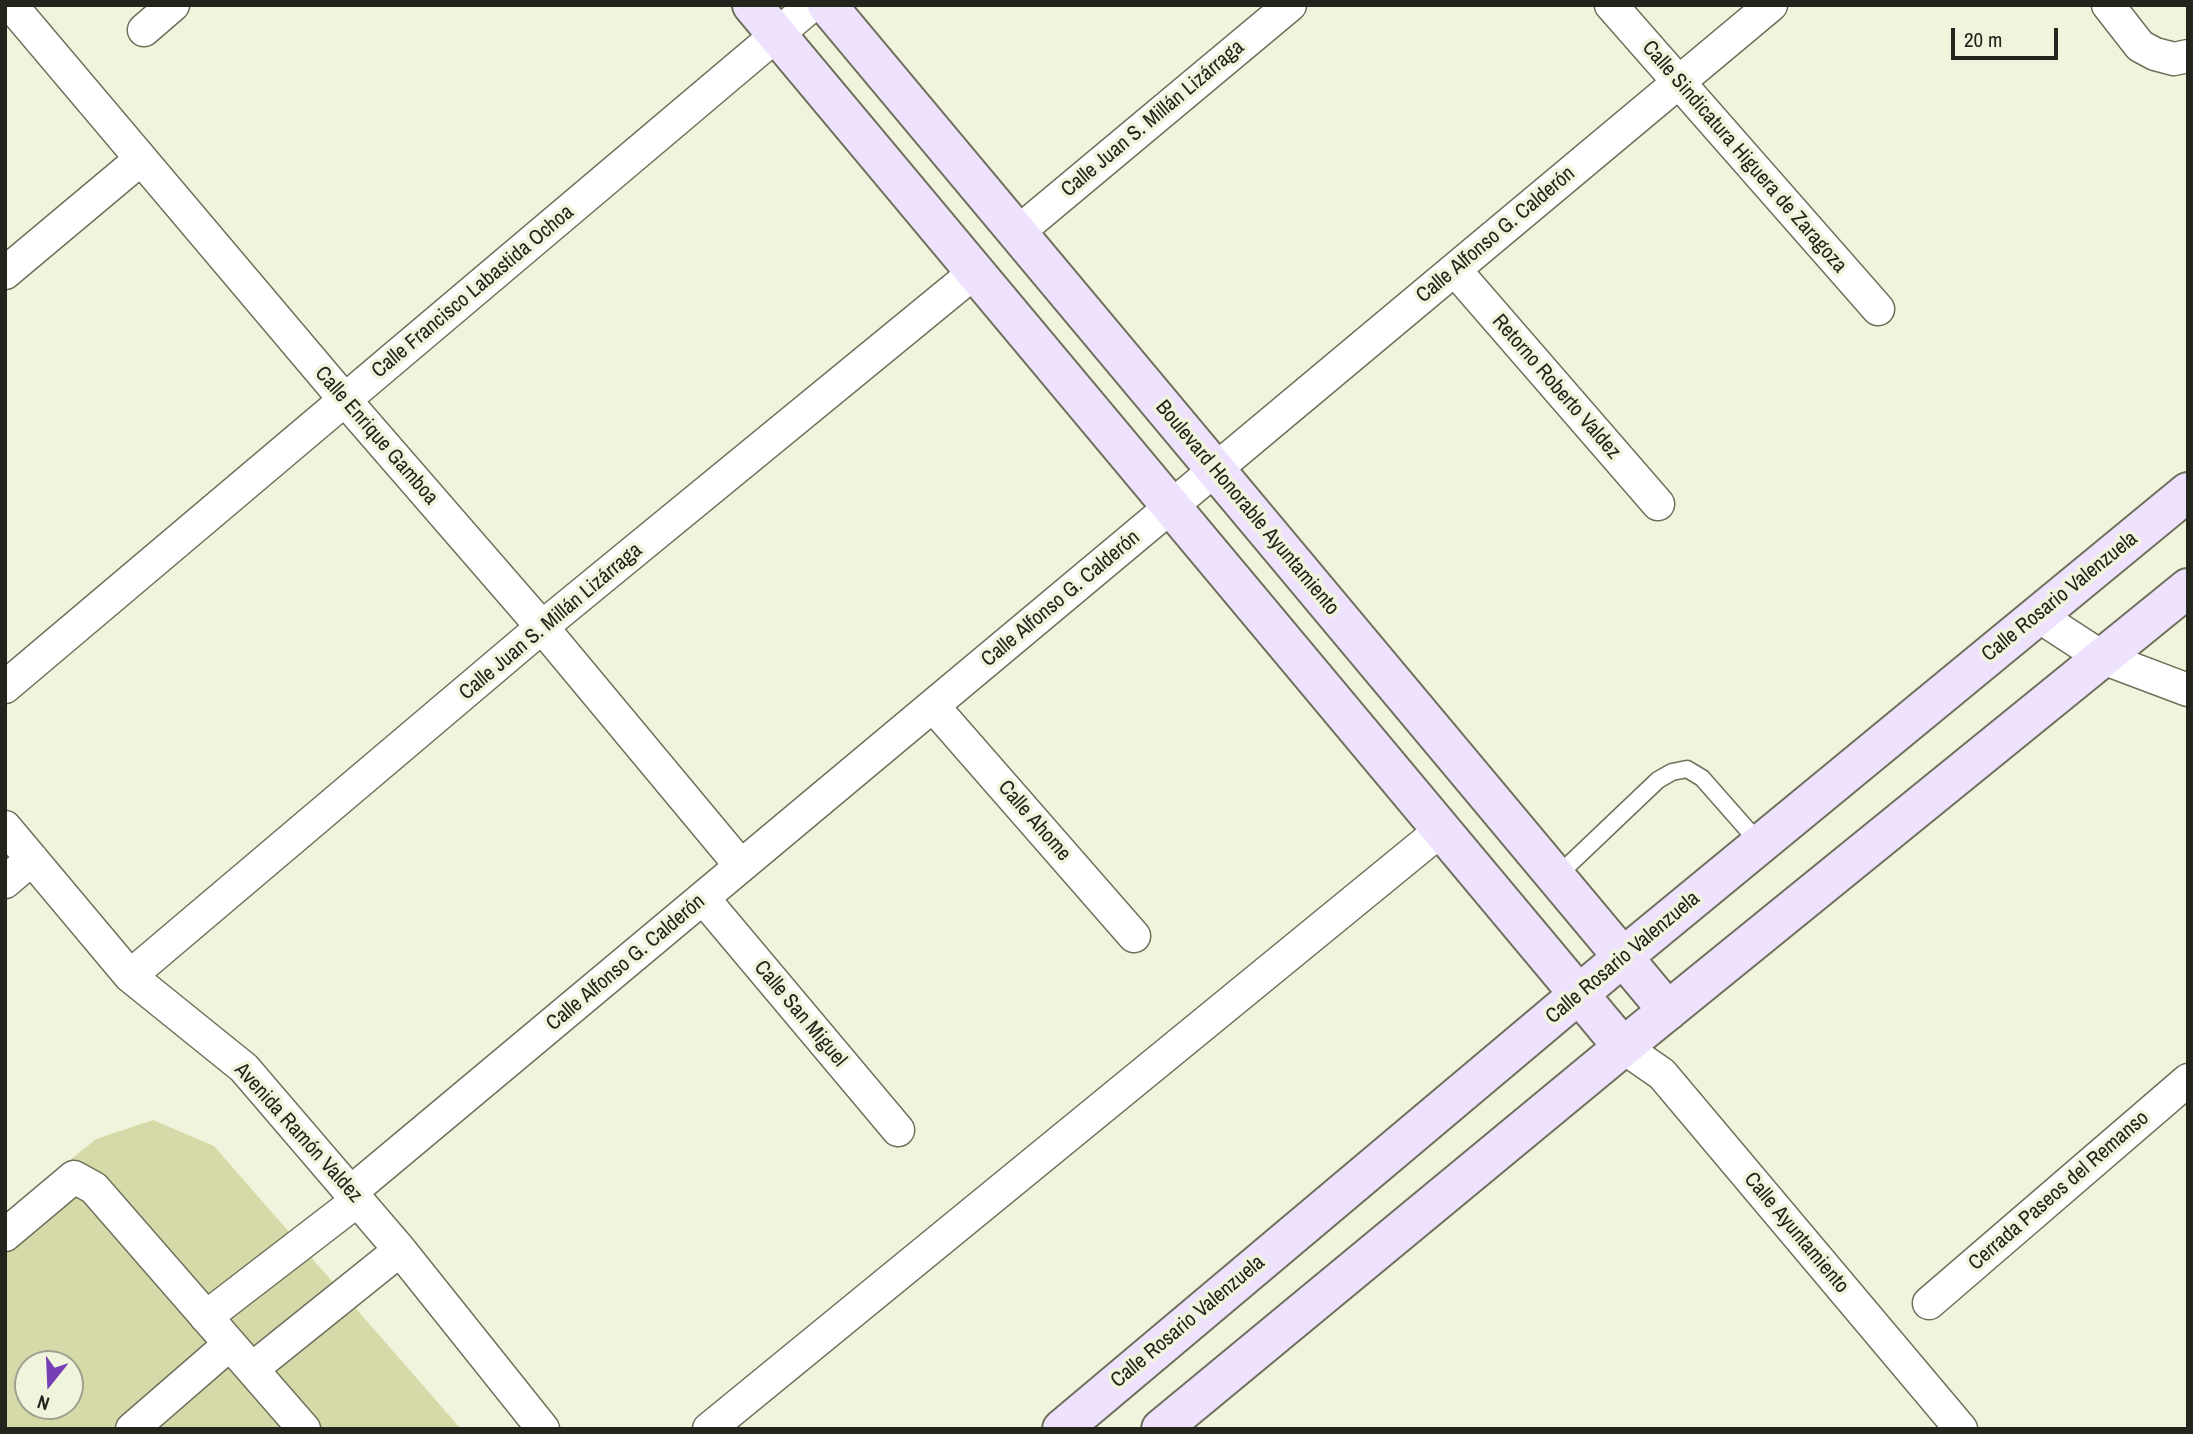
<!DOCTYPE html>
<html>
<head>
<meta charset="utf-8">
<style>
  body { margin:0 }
  #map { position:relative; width:2193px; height:1434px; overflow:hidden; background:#f1f4dc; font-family:"Archivo Narrow",sans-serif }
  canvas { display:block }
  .frame { position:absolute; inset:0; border:7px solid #23241c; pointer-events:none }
  .north { position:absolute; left:14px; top:1350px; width:70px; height:70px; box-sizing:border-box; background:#f1f4dc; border:2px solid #9fa18f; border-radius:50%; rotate:198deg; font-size:19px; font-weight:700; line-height:28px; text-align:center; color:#23241c }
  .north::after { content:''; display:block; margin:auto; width:24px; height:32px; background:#763eb4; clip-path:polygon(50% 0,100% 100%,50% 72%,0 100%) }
  .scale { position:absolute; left:1951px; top:28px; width:107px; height:32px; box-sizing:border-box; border:4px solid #23241c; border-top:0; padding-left:9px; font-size:21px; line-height:24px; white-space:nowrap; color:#23241c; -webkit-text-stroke:5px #f1f4dc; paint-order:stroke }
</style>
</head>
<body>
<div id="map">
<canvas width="2193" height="1434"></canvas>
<div class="frame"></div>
<div class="north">N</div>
<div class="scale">20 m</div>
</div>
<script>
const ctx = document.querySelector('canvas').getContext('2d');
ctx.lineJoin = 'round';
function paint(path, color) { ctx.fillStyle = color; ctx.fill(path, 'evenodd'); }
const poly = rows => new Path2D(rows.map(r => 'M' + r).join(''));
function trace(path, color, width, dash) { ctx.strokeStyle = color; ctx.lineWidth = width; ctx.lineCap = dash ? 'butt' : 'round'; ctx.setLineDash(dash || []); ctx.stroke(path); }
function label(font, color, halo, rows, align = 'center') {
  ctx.font = font + ' "Archivo Narrow",sans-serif'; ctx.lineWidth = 7; ctx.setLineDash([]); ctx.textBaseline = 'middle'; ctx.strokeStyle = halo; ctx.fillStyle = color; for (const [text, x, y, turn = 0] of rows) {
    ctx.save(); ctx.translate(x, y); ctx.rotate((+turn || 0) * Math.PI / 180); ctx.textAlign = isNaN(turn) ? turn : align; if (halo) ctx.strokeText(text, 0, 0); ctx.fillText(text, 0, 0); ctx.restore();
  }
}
paint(poly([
  [153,1120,214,1146,461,1429,5,1429,5,1213,96,1139],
  [28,1364,70,1364,70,1406,28,1406]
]), '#d6daa9');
const lane = poly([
  [1556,877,1658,780,1672,772,1687,769,1702,778,1761,845]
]);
const street = poly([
  [11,5,345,400,542,627,741,866],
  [1611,5,1878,309],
  [2108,5,2140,46,2155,54,2174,59,2188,56],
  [144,30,173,5],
  [1017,233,1290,5],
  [1455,270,1658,504],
  [5,273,141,159],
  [2037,615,2103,658,2188,690],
  [5,687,812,5],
  [933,706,1134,936],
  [5,827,130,976,244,1068,400,1250,543,1429],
  [5,882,32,859],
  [703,898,898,1130],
  [130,976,542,627,975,272],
  [1623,1047,1662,1074,1961,1429],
  [351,1192,1771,5],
  [5,1235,74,1177,94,1188,304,1429],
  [1929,1303,2188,1080],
  [206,1317,358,1200],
  [252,1369,400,1250],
  [132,1429,230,1344],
  [709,1429,1441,830]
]);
const secondary = poly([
  [752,5,1623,1047],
  [827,5,1668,1011],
  [1062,1429,1623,957,2188,492],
  [1161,1429,1623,1047,2188,588]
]);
trace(lane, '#6e705b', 19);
trace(street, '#6e705b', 35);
trace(secondary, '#6e705b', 42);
trace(lane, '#fff', 16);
trace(street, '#fff', 32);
trace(secondary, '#eee2ff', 38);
label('21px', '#23241c', '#f1f4dc', [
  ["Calle Juan S. Millán Lizárraga",1153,119,-40],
  ["Calle Sindicatura Higuera de Zaragoza",1744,157,49],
  ["Calle Alfonso G. Calderón",1496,235,-40],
  ["Calle Francisco Labastida Ochoa",473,292,-40],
  ["Retorno Roberto Valdez",1556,387,49],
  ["Calle Enrique Gamboa",376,436,49],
  ["Boulevard Honorable Ayuntamiento",1247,508,50],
  ["Calle Rosario Valenzuela",2060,597,-39],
  ["Calle Alfonso G. Calderón",1061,599,-40],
  ["Calle Juan S. Millán Lizárraga",551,622,-40],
  ["Calle Ahome",1034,821,49],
  ["Calle Rosario Valenzuela",1623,958,-40],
  ["Calle Alfonso G. Calderón",626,963,-40],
  ["Calle San Miguel",800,1014,50],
  ["Avenida Ramón Valdez",298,1133,48],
  ["Cerrada Paseos del Remanso",2059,1191,-41],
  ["Calle Ayuntamiento",1796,1233,50],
  ["Calle Rosario Valenzuela",1188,1322,-40]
]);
</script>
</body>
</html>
